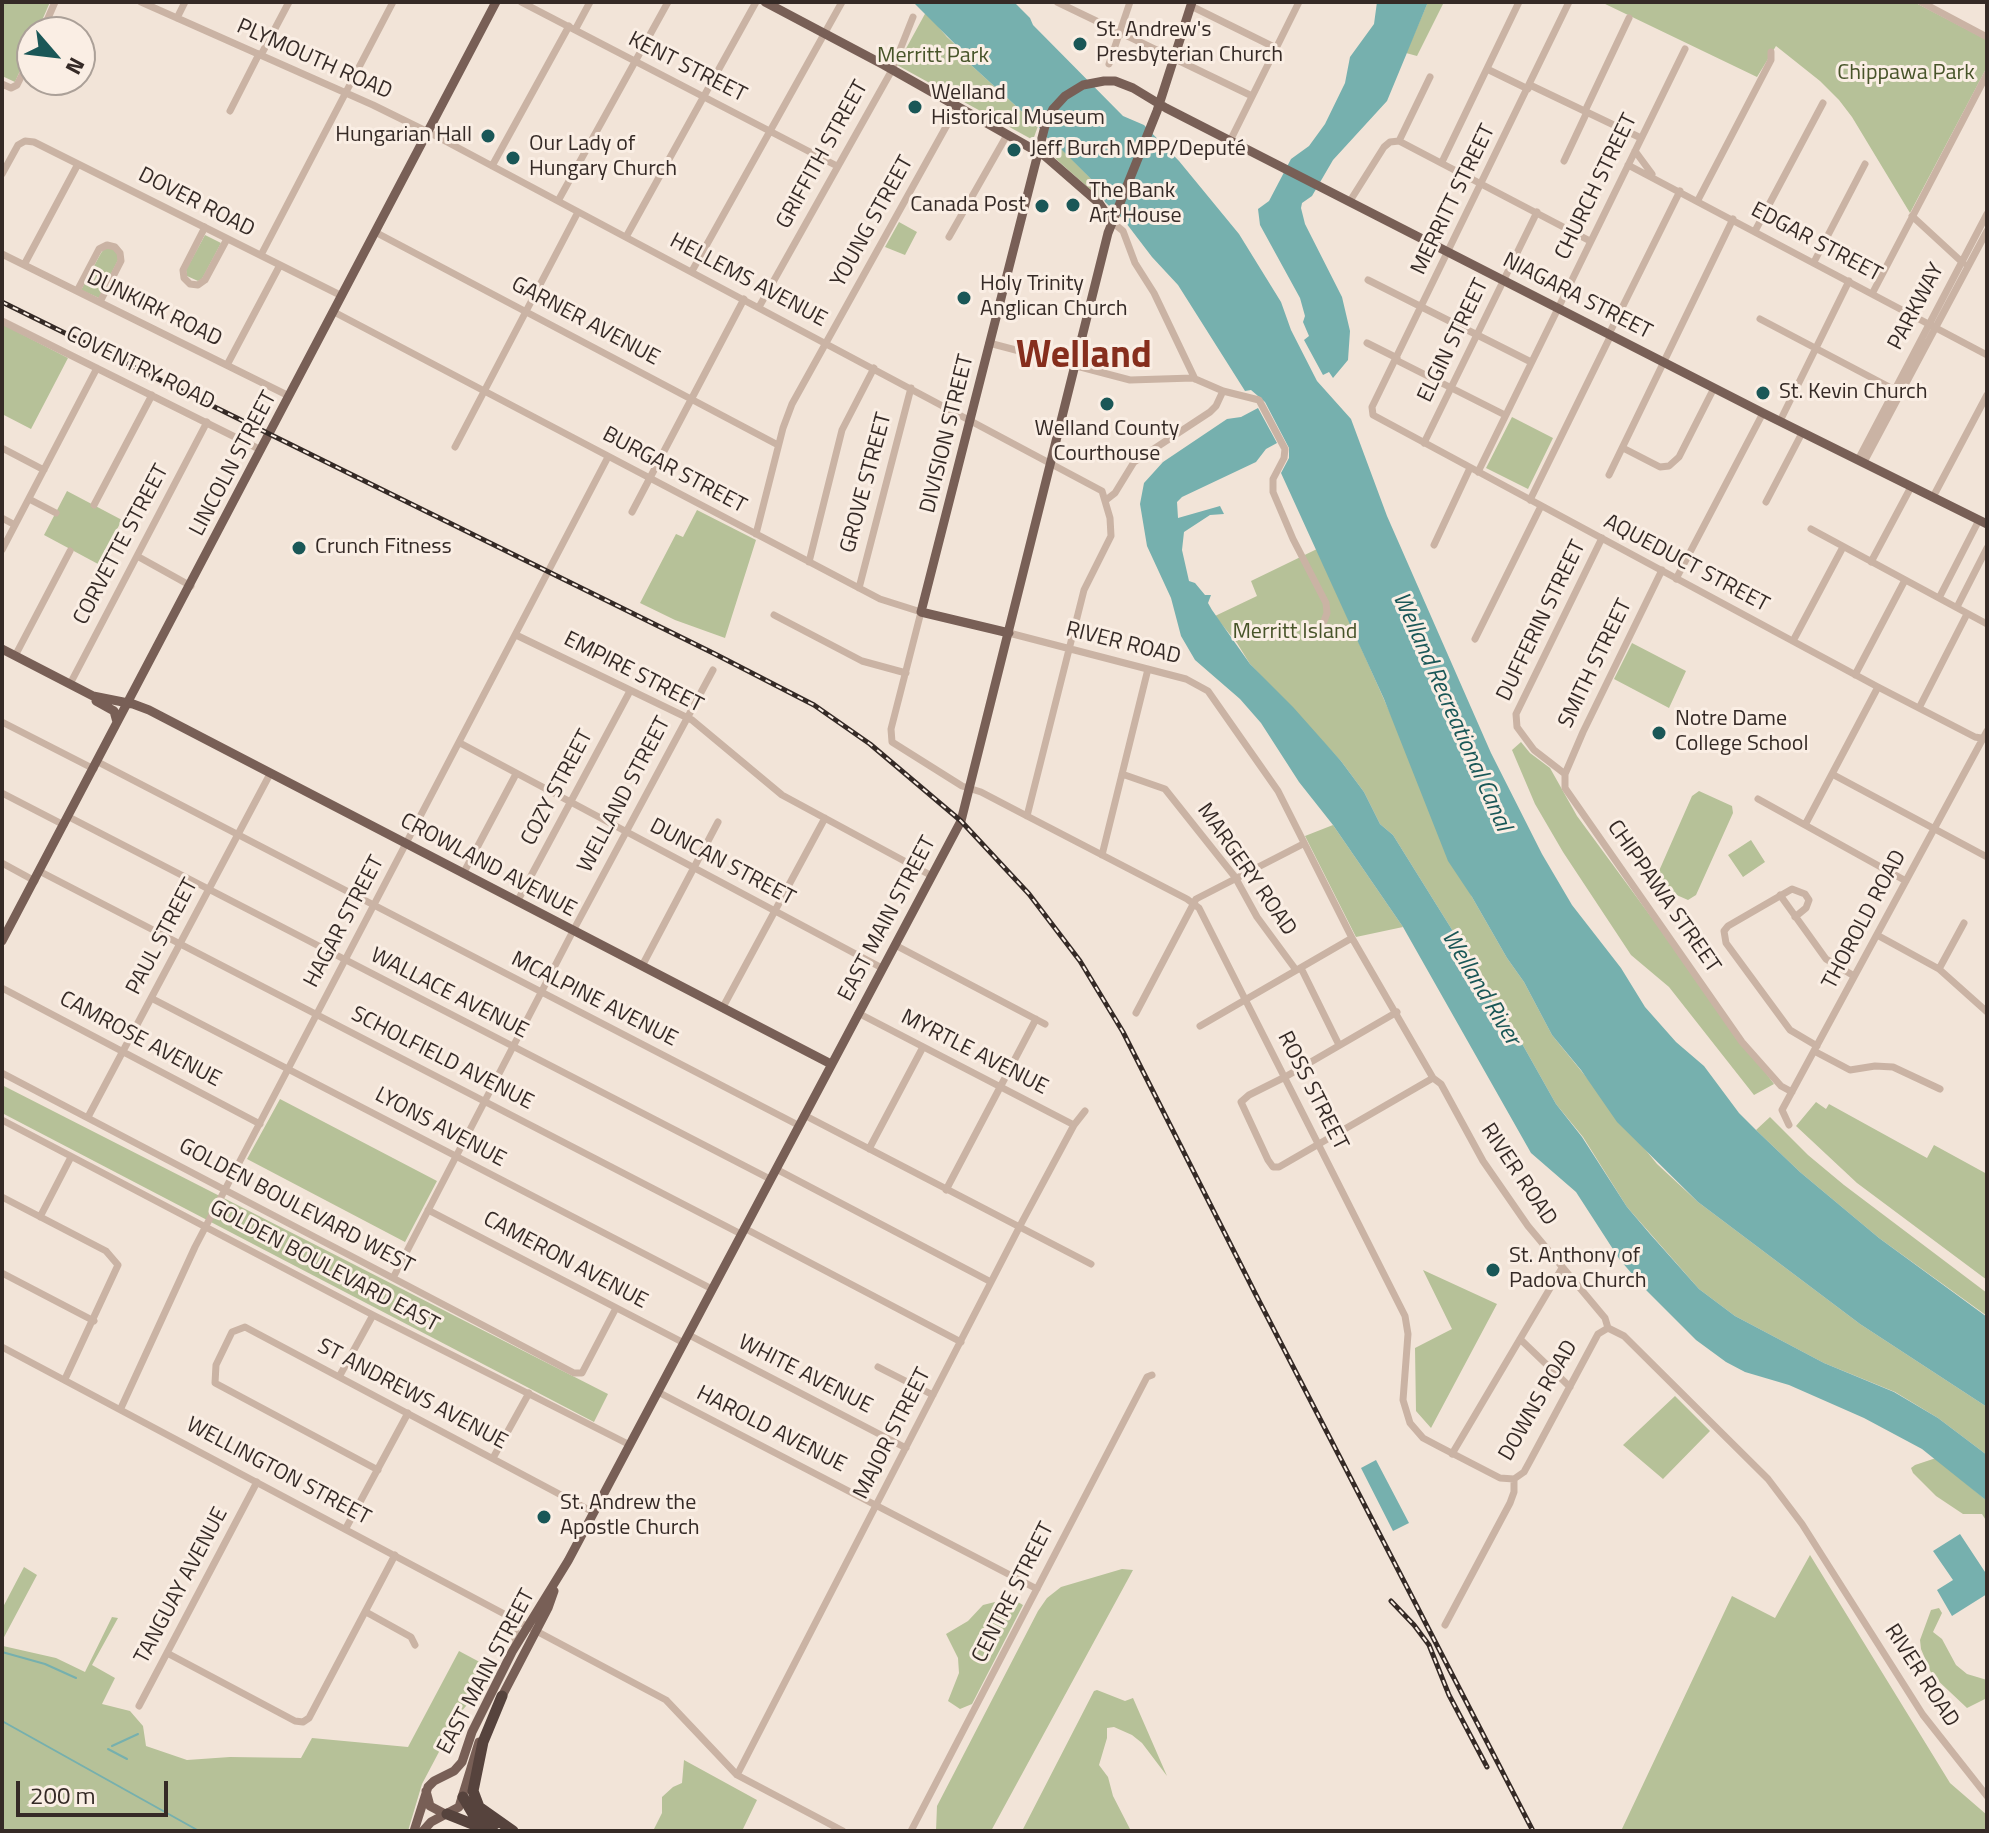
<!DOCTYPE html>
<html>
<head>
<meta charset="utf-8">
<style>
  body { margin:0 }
  #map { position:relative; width:1989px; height:1833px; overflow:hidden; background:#f2e4d8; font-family:"Titillium Web",sans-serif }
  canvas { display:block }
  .frame { position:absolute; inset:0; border:4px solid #352a26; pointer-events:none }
  .north { position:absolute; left:16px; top:16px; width:80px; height:80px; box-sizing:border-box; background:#faeee4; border:2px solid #aba098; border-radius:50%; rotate:118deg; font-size:22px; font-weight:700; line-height:32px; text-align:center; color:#352a26 }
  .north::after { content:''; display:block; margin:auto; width:28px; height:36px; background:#1a5757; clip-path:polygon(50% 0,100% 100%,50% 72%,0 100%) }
  .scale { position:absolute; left:16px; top:1781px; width:152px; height:36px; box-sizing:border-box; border:4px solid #352a26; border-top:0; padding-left:10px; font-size:24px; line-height:28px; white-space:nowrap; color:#352a26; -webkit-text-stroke:6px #faeee4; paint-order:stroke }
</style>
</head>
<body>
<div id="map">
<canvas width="1989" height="1833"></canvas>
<div class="frame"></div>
<div class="north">N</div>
<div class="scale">200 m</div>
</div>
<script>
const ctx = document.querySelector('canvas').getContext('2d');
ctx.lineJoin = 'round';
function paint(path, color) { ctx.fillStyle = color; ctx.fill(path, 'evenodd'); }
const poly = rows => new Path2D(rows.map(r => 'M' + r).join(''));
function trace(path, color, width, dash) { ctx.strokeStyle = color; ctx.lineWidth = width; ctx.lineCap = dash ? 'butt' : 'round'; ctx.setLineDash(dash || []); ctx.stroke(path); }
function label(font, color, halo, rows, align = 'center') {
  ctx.font = font + ' "Titillium Web",sans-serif'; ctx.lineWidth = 6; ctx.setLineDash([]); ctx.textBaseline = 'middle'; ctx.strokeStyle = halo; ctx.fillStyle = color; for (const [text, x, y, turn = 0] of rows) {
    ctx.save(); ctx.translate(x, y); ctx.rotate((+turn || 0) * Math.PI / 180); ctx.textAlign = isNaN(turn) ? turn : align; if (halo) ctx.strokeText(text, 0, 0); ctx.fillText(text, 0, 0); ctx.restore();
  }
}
paint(poly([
  [2,2,50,2,37,32,32,32,32,44,15,82,2,76],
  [1428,2,1444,2,1417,56,1406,53],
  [1601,2,1914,2,1987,40,1987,67,1910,213,1852,117,1839,100,1820,81,1776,46,1757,77],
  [926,12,947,37,958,47,971,65,1038,126,1033,140,897,65],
  [1051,138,1100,188,1103,197,1100,198,1057,160,1047,148],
  [899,222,917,232,905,255,885,247],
  [205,235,221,243,202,279,198,281,187,276,186,270],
  [110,248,116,251,119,258,99,298,81,290,101,253,104,249],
  [2,324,68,358,31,429,2,414],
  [1512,417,1553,438,1528,489,1486,468],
  [67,491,122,520,98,564,44,535],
  [697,510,756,540,725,638,675,620,640,603,676,534,683,537],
  [1317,549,1472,897,1507,958,1524,982,1552,1035,1657,1164,1698,1202,1860,1324,1987,1407,1987,1455,1938,1418,1895,1392,1824,1363,1735,1316,1699,1289,1627,1207,1583,1137,1556,1104,1520,1040,1502,1019,1469,957,1393,835,1380,824,1364,792,1341,761,1250,664,1237,643,1215,616,1257,596,1251,581],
  [1632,643,1686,671,1669,708,1614,679],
  [1521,742,1530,753,1550,768,1577,816,1774,1084,1754,1095,1669,987,1631,955,1563,852,1535,804,1512,750],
  [1699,791,1732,806,1733,813,1696,895,1688,900,1656,886,1655,880,1692,796],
  [1333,825,1403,927,1356,937,1305,836],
  [1751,840,1765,862,1743,877,1728,855],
  [2,1085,608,1394,594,1422,2,1113],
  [280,1099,437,1181,405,1242,247,1159],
  [1816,1102,1826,1109,1829,1104,1927,1158,1934,1145,1987,1174,1987,1280,1857,1183,1796,1126],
  [1770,1117,1808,1155,1844,1185,1987,1293,1987,1316,1879,1238,1800,1172,1756,1130],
  [1423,1270,1497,1304,1431,1428,1416,1411,1415,1348,1452,1329],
  [1675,1396,1710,1431,1663,1479,1623,1445],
  [1936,1458,1987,1501,1987,1522,1982,1514,1963,1514,1936,1496,1913,1473,1911,1468,1915,1465],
  [1810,1555,1950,1783,1987,1815,1987,1831,1621,1831,1732,1596,1775,1618],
  [24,1567,37,1575,2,1641,3,1646,56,1658,85,1672,112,1617,118,1618,92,1665,115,1678,102,1704,130,1711,143,1726,146,1746,187,1760,230,1757,301,1758,312,1738,408,1747,459,1651,489,1667,474,1697,459,1714,422,1784,408,1831,2,1831,2,1609],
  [1122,1569,1133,1570,991,1831,936,1831,937,1806,1038,1611,1047,1598,1061,1587],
  [1011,1598,1023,1605,972,1704,960,1709,948,1701,959,1673,958,1658,946,1634,968,1621,983,1605],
  [1939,1608,1942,1613,1933,1632,1942,1639,1956,1665,1967,1674,1987,1680,1987,1698,1967,1708,1932,1675,1921,1649,1920,1640,1931,1610],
  [1097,1690,1125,1701,1133,1698,1167,1776,1142,1743,1132,1735,1114,1727,1107,1728,1107,1738,1099,1765,1108,1777,1113,1796,1131,1831,1022,1831,1094,1691],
  [684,1760,757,1800,742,1831,653,1831,662,1813,662,1797,673,1787,682,1783]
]), '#b6c198');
paint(poly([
  [913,2,1014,2,1030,18,1033,25,1123,116,1144,125,1179,161,1239,234,1281,302,1291,330,1317,381,1351,419,1387,516,1491,753,1542,854,1572,905,1621,968,1645,1007,1676,1042,1704,1066,1739,1113,1756,1130,1800,1172,1879,1238,1987,1317,1987,1407,1860,1324,1698,1202,1617,1122,1581,1070,1552,1035,1524,982,1507,958,1472,897,1448,861,1384,699,1281,473,1289,458,1289,448,1265,402,1251,390,1245,391,1178,285,1152,257,1123,219,1105,202,1100,188,1051,139,1049,140,1038,126,971,65,958,47],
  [1377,2,1428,2,1387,101,1333,160,1312,196,1302,203,1301,208,1305,224,1342,297,1350,331,1348,360,1333,378,1329,372,1323,375,1304,340,1309,336,1303,322,1305,316,1300,298,1260,225,1258,209,1269,201,1291,159,1309,146,1325,124,1345,83,1350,57,1374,24],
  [1258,408,1277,443,1266,449,1256,462,1182,497,1177,502,1178,518,1220,506,1224,514,1210,515,1184,532,1182,550,1189,581,1195,583,1205,595,1211,595,1208,603,1212,610,1250,664,1293,707,1341,761,1364,792,1380,824,1393,835,1469,957,1501,1019,1520,1040,1556,1104,1582,1137,1627,1207,1650,1234,1699,1289,1735,1316,1824,1363,1894,1392,1938,1418,1987,1455,1987,1501,1922,1449,1864,1418,1789,1385,1745,1372,1726,1362,1696,1340,1647,1291,1620,1260,1576,1192,1531,1153,1403,927,1333,825,1299,782,1261,723,1240,699,1195,660,1181,636,1171,598,1147,546,1140,504,1144,483,1163,462,1227,419,1241,417],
  [1376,1460,1409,1523,1393,1531,1361,1468],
  [1960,1534,1987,1575,1987,1594,1952,1616,1937,1590,1953,1580,1933,1551]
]), '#76b0ae');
trace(poly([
  [2,1652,45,1664,76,1678],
  [2,1721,199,1831],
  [112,1746,138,1734],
  [108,1749,127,1759]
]), '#76b0ae', 2);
trace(poly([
  [141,2,373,105,434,135,1102,491,1110,518,1111,536,1084,590,1027,816],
  [521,2,837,166],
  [1057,2,1252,96],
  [1569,2,1372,407,1373,415,1878,687,1975,737,1987,739],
  [1921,2,1987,37],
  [1191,6,1276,48],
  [177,18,185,2],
  [575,30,590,2],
  [42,32,55,2],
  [261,55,289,2],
  [1109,64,1130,2],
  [1487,69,1528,89],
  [2,84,11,88,17,85,32,55],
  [1530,85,1641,138],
  [230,111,259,54],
  [1585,111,1629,18],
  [1230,141,1299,2],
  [1399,141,1590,241],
  [1635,151,1652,174],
  [1564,161,1587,112],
  [1442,162,1519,2],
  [1628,165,1987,355],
  [492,166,569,26],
  [2,174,18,145,25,141,34,142,342,296],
  [1698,200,1771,60,1771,52],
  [558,201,668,2],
  [1350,201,1384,147,1390,142,1399,141,1430,77],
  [1912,216,1963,263],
  [1112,222,1123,231,1135,263,1154,293,1195,379],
  [205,227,183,270,184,278,190,284,198,285,205,280,227,239],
  [1755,231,1823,103],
  [375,232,778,445],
  [626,237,756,2],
  [949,237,1007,135],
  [2,254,289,396],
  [261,255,393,2],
  [1814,262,1865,164],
  [24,265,78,164],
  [692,271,842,2],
  [1368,280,1531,362],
  [77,291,99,249,107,245,115,247,120,253,121,261,100,302],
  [1872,294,1987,74],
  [759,307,892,70,913,17],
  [334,312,880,599,921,612,891,729,892,742,962,786,981,792,1027,816,1187,899,1199,908,1405,1316,1408,1334,1403,1400,1410,1423,1423,1438,1440,1447,1500,1478,1514,1479],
  [1760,319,1895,390],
  [2,321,261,450],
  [1609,334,1680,191],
  [989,343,1130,380,1193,378,1223,391,1259,400,1285,449,1284,458,1273,479,1273,492,1293,539,1326,603,1327,613,1324,621],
  [1367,343,1397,358],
  [1396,360,1505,415],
  [227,365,280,265],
  [1780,421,1849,281],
  [1424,443,1537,212],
  [455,447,578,212],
  [2,448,44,470],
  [1623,448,1660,467,1669,466,1679,457,1714,388],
  [1858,460,1987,214],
  [1864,462,1987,231],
  [1478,472,1685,49],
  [1609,475,1733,219],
  [1933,497,1987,395],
  [29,499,56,513],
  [1106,500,1115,493,1134,462,1210,412,1216,406,1223,391],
  [1530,500,1611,335],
  [1766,502,1802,433],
  [94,505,152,395],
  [632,512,744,299],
  [2,518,15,525],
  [1811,529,1987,624],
  [756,534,783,428,792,404,957,107],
  [1434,545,1470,468],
  [2,550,97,368],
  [137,556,191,586],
  [809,562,842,430,874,368],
  [1871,562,1911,487],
  [1662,570,1583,732,1565,774,1565,788,1742,1042,1781,1086,1792,1092],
  [1676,579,1763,413],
  [859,588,911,388],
  [1939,598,1979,520],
  [1957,607,1987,548],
  [774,615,862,661,906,673],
  [1009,633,1186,679,1208,691,1278,791,1352,938,1433,1078,1441,1084,1483,1161,1528,1226,1605,1318,1608,1328],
  [516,635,692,720,782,795,932,876],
  [1475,639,1541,506],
  [1793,641,1843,547],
  [15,656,70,551],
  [1855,675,1905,580],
  [70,684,207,422],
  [1919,708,1967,614],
  [2,722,94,769],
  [460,743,882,968],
  [98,762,798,1125],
  [1122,774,1165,789,1235,877,1257,917,1296,970],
  [1565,774,1534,750,1517,727,1516,714,1602,538],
  [1832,774,1987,857],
  [2,793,64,825],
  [1758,799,1906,881],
  [69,817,770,1179],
  [1805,825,1878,687],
  [1102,855,1148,669],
  [2,863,35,881],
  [41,872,741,1234],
  [463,874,516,774],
  [1780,895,1826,959,1854,976],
  [517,902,630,691],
  [1795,917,1806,908,1809,900,1805,894,1792,889,1728,926,1724,931,1726,943,1790,1030,1817,1046],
  [1877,935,1939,969,1987,1012],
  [895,945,1045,1024],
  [642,966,718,822],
  [1301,968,1339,1045],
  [1939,969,1964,923],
  [2,988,260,1124],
  [151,998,712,1289],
  [723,1007,825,818],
  [1397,1012,1285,1077,1249,1095,1241,1102,1268,1160,1273,1167,1279,1167,1433,1078],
  [858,1013,1074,1125],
  [1136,1013,1196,899,1303,844],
  [1200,1026,1352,938],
  [1814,1051,1850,1070,1875,1066,1893,1067,1940,1089],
  [2,1073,574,1373,582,1373,616,1308],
  [804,1115,1091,1264],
  [88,1117,270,774],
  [2,1120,373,1315,630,1445],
  [1789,1125,1782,1110,1987,731],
  [869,1149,923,1047],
  [776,1169,991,1282],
  [946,1190,1036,1019],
  [2,1197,106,1251,118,1265,65,1379],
  [428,1210,684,1343],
  [40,1217,71,1157],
  [744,1228,961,1342],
  [2,1273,94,1321],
  [393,1278,573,931,713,670],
  [1608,1328,1624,1336,1768,1479,1802,1524,1923,1715,1987,1796],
  [689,1335,906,1448],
  [1520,1339,1570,1387],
  [2,1347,666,1700,737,1775,843,1831],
  [878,1367,933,1395],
  [339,1377,373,1315],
  [658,1392,1037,1589],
  [121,1408,195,1247,608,457],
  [1452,1454,1562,1268],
  [493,1458,529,1393],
  [378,1470,215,1383,216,1365,232,1332,245,1327,593,1512],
  [1514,1479,1524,1472,1530,1461,1598,1334,1608,1328],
  [346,1528,408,1413],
  [366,1612,411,1637,415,1645],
  [510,1619,516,1630,514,1644],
  [1445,1625,1510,1503,1514,1492,1514,1479],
  [167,1653,295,1721,303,1722,309,1718,395,1555],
  [139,1706,257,1482],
  [737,1775,1022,1222,1074,1125,1085,1111],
  [911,1831,1147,1377,1152,1375]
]), '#cab3a4', 7);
trace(poly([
  [765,2,884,65,1045,156,1099,203,1112,222],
  [1009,633,921,612,1045,126,1053,109,1065,96,1083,85,1104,81,1115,81,1133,88,1166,108,1763,413,1987,524],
  [2,649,93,696,133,704,149,710,831,1064],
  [96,701,114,711,117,722],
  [2,941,496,2],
  [500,1700,548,1608,554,1591],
  [426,1791,430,1806,445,1814],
  [414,1831,428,1787,434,1781,454,1771,462,1762,472,1732,512,1652,568,1561,961,821,1108,233,1157,111,1192,2],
  [423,1831,431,1822,459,1807,479,1742]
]), '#785f56', 9);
trace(poly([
  [502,1696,483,1742,473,1791,479,1807,513,1831],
  [463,1797,473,1814,495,1824],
  [447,1814,490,1831]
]), '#56433d', 11);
const rail = poly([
  [2,302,715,654,814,705,870,744,961,821,1029,894,1080,961,1123,1032,1256,1295,1533,1831],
  [1391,1601,1414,1625,1429,1645,1449,1695,1487,1767]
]);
trace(rail, '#352a26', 5);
trace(rail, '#faeee4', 2, [6]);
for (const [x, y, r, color] of [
  [1080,44,8,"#1a5757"],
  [915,107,8,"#1a5757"],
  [488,136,8,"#1a5757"],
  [1014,150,8,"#1a5757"],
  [513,158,8,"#1a5757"],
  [1073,205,8,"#1a5757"],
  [1042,206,8,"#1a5757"],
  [964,298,8,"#1a5757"],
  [1763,393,8,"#1a5757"],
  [1107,404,8,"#1a5757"],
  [299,548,8,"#1a5757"],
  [1659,733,8,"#1a5757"],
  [1493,1270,8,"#1a5757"],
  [544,1517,8,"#1a5757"]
]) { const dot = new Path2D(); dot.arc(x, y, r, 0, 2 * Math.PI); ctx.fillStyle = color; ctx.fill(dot); trace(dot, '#faeee4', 3); }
label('22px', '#352a26', '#faeee4', [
  ["St. Andrew's",1096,31],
  ["Presbyterian Church",1096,56],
  ["Welland",931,94],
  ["Historical Museum",931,119],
  ["Hungarian Hall",472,136,"right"],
  ["Our Lady of",529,145],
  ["Hungary Church",529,170],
  ["Jeff Burch MPP/Deputé",1030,150],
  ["The Bank",1089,192],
  ["Art House",1089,217],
  ["Canada Post",1026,206,"right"],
  ["Holy Trinity",980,285],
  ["Anglican Church",980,310],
  ["St. Kevin Church",1779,393],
  ["Welland County",1107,430,"center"],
  ["Courthouse",1107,455,"center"],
  ["Crunch Fitness",315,548],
  ["Notre Dame",1675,720],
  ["College School",1675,745],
  ["St. Anthony of",1509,1257],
  ["Padova Church",1509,1282],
  ["St. Andrew the",560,1504],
  ["Apostle Church",560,1529]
], 'left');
label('22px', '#475429', '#faeee4', [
  ["Merritt Park",933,57],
  ["Chippawa Park",1906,74],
  ["Merritt Island",1295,633]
]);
label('22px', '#352a26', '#faeee4', [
  ["PLYMOUTH ROAD",314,60,24],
  ["KENT STREET",687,68,27],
  ["GRIFFITH STREET",823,155,-61],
  ["CHURCH STREET",1597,187,-64],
  ["MERRITT STREET",1454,200,-64],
  ["DOVER ROAD",196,203,27],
  ["YOUNG STREET",873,222,-61],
  ["EDGAR STREET",1816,243,28],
  ["HELLEMS AVENUE",748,281,28],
  ["NIAGARA STREET",1577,297,27],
  ["PARKWAY",1917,307,-62],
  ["DUNKIRK ROAD",154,309,26],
  ["GARNER AVENUE",585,322,28],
  ["ELGIN STREET",1454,341,-64],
  ["COVENTRY ROAD",140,369,26],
  ["DIVISION STREET",948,434,-76],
  ["LINCOLN STREET",234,464,-62],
  ["BURGAR STREET",674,471,28],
  ["GROVE STREET",867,483,-75],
  ["CORVETTE STREET",122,545,-62],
  ["AQUEDUCT STREET",1686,564,28],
  ["DUFFERIN STREET",1542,621,-64],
  ["RIVER ROAD",1123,644,14],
  ["SMITH STREET",1596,664,-64],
  ["EMPIRE STREET",633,673,27],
  ["COZY STREET",558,788,-62],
  ["WELLAND STREET",625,795,-62],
  ["DUNCAN STREET",722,863,28],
  ["CROWLAND AVENUE",488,866,28],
  ["MARGERY ROAD",1246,870,55],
  ["CHIPPAWA STREET",1663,897,55],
  ["EAST MAIN STREET",888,919,-62],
  ["THOROLD ROAD",1865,920,-62],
  ["HAGAR STREET",345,922,-62],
  ["PAUL STREET",163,937,-62],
  ["WALLACE AVENUE",449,994,27],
  ["MCALPINE AVENUE",594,1000,27],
  ["CAMROSE AVENUE",140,1040,28],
  ["MYRTLE AVENUE",974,1053,27],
  ["SCHOLFIELD AVENUE",442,1059,27],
  ["ROSS STREET",1312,1091,63],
  ["LYONS AVENUE",440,1128,28],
  ["RIVER ROAD",1518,1175,56],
  ["GOLDEN BOULEVARD WEST",296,1207,28],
  ["CAMERON AVENUE",565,1261,28],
  ["GOLDEN BOULEVARD EAST",324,1267,28],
  ["WHITE AVENUE",805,1375,27],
  ["ST ANDREWS AVENUE",412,1395,28],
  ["DOWNS ROAD",1539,1401,-60],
  ["HAROLD AVENUE",771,1430,27],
  ["MAJOR STREET",893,1434,-63],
  ["WELLINGTON STREET",278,1472,28],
  ["TANGUAY AVENUE",182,1586,-62],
  ["CENTRE STREET",1014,1593,-63],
  ["EAST MAIN STREET",487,1672,-62],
  ["RIVER ROAD",1921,1676,57]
]);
label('italic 24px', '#1a5757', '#faeee4', [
  ["Welland Recreational Canal",1451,712,66],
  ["Welland River",1480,988,59]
]);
label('bold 38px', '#862e1d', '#faeee4', [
  ["Welland",1084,358]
]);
</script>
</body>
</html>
